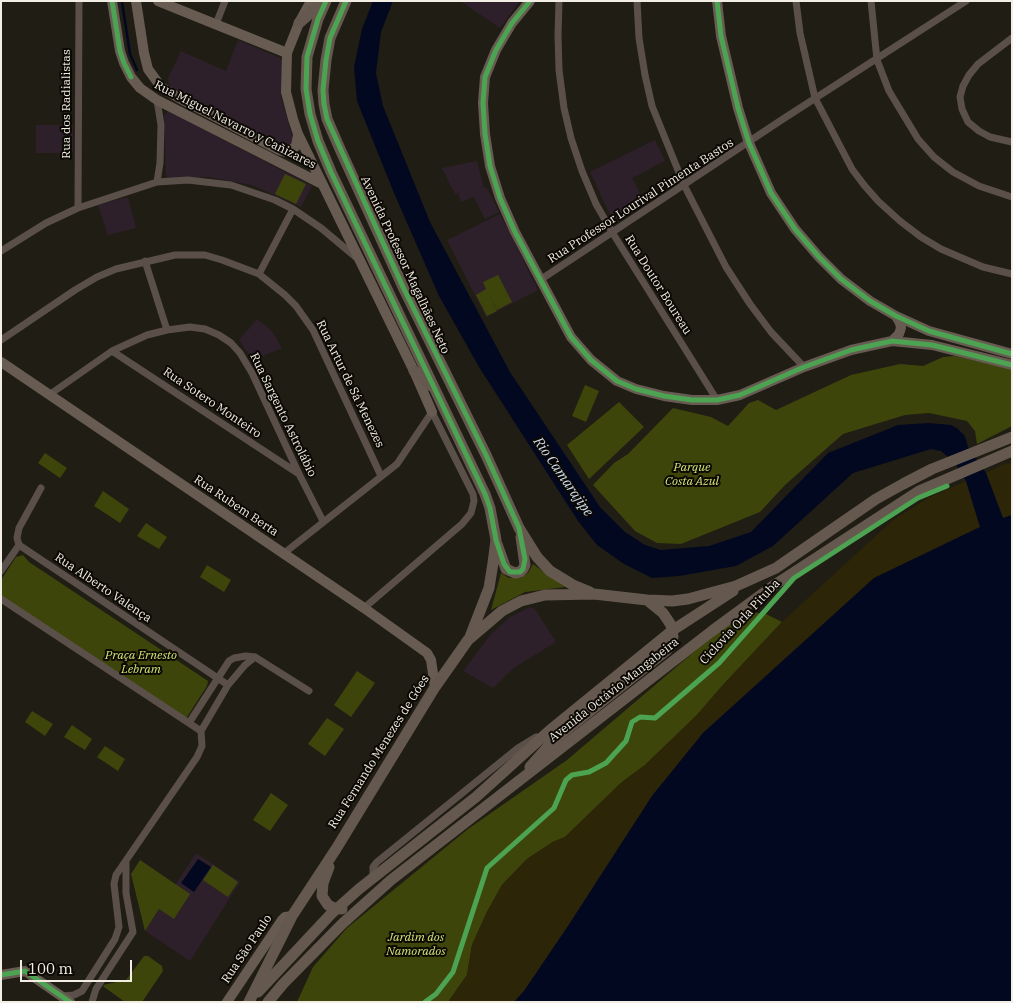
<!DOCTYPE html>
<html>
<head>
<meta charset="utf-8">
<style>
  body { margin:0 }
  #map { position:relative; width:1013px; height:1003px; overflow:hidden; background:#201d14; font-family:"IBM Plex Serif",serif }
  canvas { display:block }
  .frame { position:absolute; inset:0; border:2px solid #f3eee4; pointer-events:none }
  .scale { position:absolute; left:20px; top:960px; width:112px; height:22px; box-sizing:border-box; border:2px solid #f3eee4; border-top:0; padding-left:6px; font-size:15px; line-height:18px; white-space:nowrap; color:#f3eee4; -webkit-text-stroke:4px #0c0904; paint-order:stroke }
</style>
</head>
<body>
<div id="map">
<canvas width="1013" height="1003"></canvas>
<div class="frame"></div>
<div class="scale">100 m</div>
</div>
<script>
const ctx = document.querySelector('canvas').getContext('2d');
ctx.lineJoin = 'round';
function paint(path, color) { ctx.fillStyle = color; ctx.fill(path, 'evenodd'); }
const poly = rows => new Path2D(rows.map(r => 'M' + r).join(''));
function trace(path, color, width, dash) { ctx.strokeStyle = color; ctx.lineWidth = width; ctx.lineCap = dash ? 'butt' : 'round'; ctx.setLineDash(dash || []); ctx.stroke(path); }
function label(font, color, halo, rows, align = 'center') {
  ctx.font = font + ' "IBM Plex Serif",serif'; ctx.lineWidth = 4; ctx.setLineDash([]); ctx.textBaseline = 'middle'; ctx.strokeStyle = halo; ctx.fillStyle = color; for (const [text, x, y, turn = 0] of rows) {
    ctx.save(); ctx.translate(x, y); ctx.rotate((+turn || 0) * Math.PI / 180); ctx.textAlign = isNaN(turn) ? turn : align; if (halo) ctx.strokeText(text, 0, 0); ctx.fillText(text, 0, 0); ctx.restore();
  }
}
paint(poly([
  [460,1,520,1,500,28],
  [238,40,280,58,284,64,281,97,293,138,290,146,281,147,170,88,168,78,181,51,226,71],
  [168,111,312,186,301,207,252,185,208,177,166,178,164,116],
  [36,125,73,125,73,153,36,153],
  [655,140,665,161,632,178,643,200,613,221,590,172],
  [477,161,484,188,487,188,499,212,485,219,474,197,461,202,458,193,455,194,442,168],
  [128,197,136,228,108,235,98,205],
  [500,214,538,290,486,317,447,240],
  [257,319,272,331,282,348,253,360,239,340],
  [530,607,535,609,556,642,512,669,493,688,463,671,491,634,510,617],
  [196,853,240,882,190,961,145,931]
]), '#2d202a');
paint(poly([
  [285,174,306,184,296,204,275,194],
  [498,275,512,302,497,310,489,294,497,311,487,316,476,295,486,289,483,282],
  [955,356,1012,369,1012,426,977,444,975,431,967,421,929,413,905,415,843,434,785,485,760,512,681,544,657,543,635,531,593,485,614,463,628,454,673,408,711,417,728,426,749,403,758,400,776,410,851,375,900,364,923,366,943,357],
  [585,385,599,391,586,422,572,416],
  [619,402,644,427,589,479,567,445],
  [45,453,67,468,60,478,38,463],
  [103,491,129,509,120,523,94,506],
  [146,523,167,537,159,549,137,536],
  [23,555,29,562,208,681,207,686,187,717,185,717,1,596,1,580,16,557],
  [533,564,565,587,525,592,491,610,501,573,509,578,521,578,528,573],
  [207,565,231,580,224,592,200,577],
  [751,612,766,614,782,622,722,686,697,715,645,765,622,782,565,837,553,842,527,859,502,885,487,912,472,945,467,975,448,1002,297,1002,313,967,347,928,468,829,567,760,728,623,740,616],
  [357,671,375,683,351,717,334,705],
  [32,711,53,724,45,736,25,722],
  [327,718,344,729,325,756,308,744],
  [72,725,92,739,85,750,64,737],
  [105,746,125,759,118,771,97,757],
  [271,793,288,805,270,831,253,820],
  [140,860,190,894,174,919,159,909,145,931,131,874],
  [213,865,238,882,228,897,203,880],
  [144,956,148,956,162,966,163,971,142,1002,125,1002,104,987,103,985,126,980]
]), '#3e450b');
paint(poly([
  [1006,463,1012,464,1012,515,1003,518,986,473],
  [966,481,980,527,874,578,703,733,652,796,568,926,524,991,514,1002,448,1002,467,975,472,945,487,912,502,885,527,859,553,842,565,837,622,782,645,765,697,715,722,686,782,622,893,520,928,498]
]), '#2c2507');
paint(poly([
  [373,1,393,1,381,32,376,73,383,106,430,222,510,372,600,507,625,532,645,545,661,550,709,546,751,532,828,453,898,425,929,423,951,425,958,429,965,436,968,447,986,473,1003,518,1012,515,1012,1002,514,1002,524,991,568,926,652,796,703,733,874,578,980,527,966,481,955,463,941,451,931,449,853,473,773,546,736,566,679,576,652,578,624,564,597,545,578,521,479,367,439,296,394,193,357,101,354,67,362,29],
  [198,859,211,867,194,892,181,883]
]), '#030821');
trace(poly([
  [122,2,130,54,137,70]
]), '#030821', 2.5);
trace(poly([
  [559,1,558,35,559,70,564,108,571,138,582,171,596,204,612,232,717,400],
  [637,1,639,38,645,75,652,106,684,185,726,267,750,304,771,332,804,367],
  [796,1,800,33,815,98,852,169,864,185,878,201,900,221,921,237,941,249,983,267,1012,274],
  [871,1,877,60,889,91,918,139,934,157,953,172,979,186,1012,197],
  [216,24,225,1],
  [1012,38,978,64,969,75,963,86,960,97,962,109,968,122,979,131,990,137,1012,142],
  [157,100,161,125,160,163,157,182],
  [78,208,79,1],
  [1,251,46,223,78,208,157,182,188,180,231,185,275,200,293,209,321,228,358,259],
  [145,261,167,330],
  [259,274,293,209],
  [540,280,783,119,966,1],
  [1,340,75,290,97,277,116,269,175,255,205,255,222,260,259,274,285,295,296,306,313,330,381,476],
  [112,351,299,474],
  [49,395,112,351,147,335,167,330,190,327,205,329,219,335,231,343,240,353,252,373,299,474,323,521],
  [41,488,19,528,17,538,19,545,228,685],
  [283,554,397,464,432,412],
  [1,571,19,545],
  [1,599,201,731],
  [364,608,462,524,471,513,474,501,473,494,432,412],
  [189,723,229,661,234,658,246,656,255,657,309,691],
  [373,878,373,867,377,862,518,748,536,737],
  [62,996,74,995,82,991,115,939,119,927,114,884,116,875,197,757,202,746,201,731,228,685,245,665,255,657],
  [92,1002,96,989,133,932,126,893,126,863]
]), '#5a5049', 7);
trace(poly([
  [112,1,120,51,124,63,131,77,140,88,157,100,322,184],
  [136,1,144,53,148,69,161,87,179,98,279,150,285,152,291,150,296,146,298,135],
  [158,1,287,53],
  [311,1,299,23,287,53,286,92,293,119,298,134,414,371,432,412],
  [530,1,512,23,496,50,485,77,483,103,485,134,490,166,500,198,515,232,571,337,591,360,617,381,636,389,664,396,692,400,717,400,740,395,804,367,851,350,892,341,932,345,1012,365],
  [717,1,721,36,738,108,749,143,771,193,795,229,819,257,841,279,870,301,896,316,929,331,1012,354],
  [892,341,899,334,901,328,900,323,896,316],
  [1,362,364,608,427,653,431,660,435,687],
  [1,975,25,971,70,1002],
  [227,1002,282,920,285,917,292,916]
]), '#675b52', 10);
trace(poly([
  [326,1,318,19,307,57,306,89,310,114,318,141,331,172,485,494,490,508,496,540,493,563,489,588,470,637],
  [346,1,330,38,326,60,323,90,324,104,327,119,340,149,403,287,486,455,519,528,537,557,550,571,573,585,590,592],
  [299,23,323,2],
  [414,371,431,386],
  [497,544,506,569,515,573,520,572,523,569,525,565,521,537],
  [530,767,555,739,667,650,673,637,671,625,663,613,647,600],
  [329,867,323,883,322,896,328,905,334,908,342,909],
  [258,992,331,914,359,889,476,797,549,731,673,630,733,591],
  [249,1002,292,916,336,849,435,687,468,640,502,611,521,601,545,595,594,594,647,600,672,601,688,599,736,586,776,568,876,499,903,484,932,469,1012,437],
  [268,1002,283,984,342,924,391,880,712,631,776,584,919,491,1012,451]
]), '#65594f', 11);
trace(poly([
  [112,1,120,51,124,63,131,77],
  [326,1,318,19,307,57,306,89,310,114,318,141,331,172,485,494,490,508,496,540,504,564,510,572,520,572,523,569,525,559,519,528,486,455,403,287,327,119,324,104,323,90,326,60,330,38,346,1],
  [530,1,512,23,496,50,485,77,483,103,485,134,490,166,500,198,515,232,571,337,591,360,617,381,636,389,664,396,692,400,717,400,740,395,804,367,851,350,892,341,932,345,1012,365],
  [717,1,721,36,738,108,749,143,771,193,795,229,819,257,841,279,870,301,896,316,929,331,1012,354],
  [1,975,25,971,70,1002],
  [425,1002,436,994,453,972,487,868,554,808,566,780,572,775,589,772,606,763,626,741,632,722,640,717,655,718,719,663,794,578,918,498,947,486]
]), '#4ca352', 5);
label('12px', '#f3eee4', '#0c0904', [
  ["Rua dos Radialistas",67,104,-90],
  ["Rua Miguel Navarro y Cañizares",235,125,27],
  ["Rua Professor Lourival Pimenta Bastos",641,201,-33],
  ["Avenida Professor Magalhães Neto",405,265,65],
  ["Rua Doutor Boureau",658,285,58],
  ["Rua Artur de Sá Menezes",350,384,64],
  ["Rua Sotero Monteiro",212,403,34],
  ["Rua Sargento Astrolábio",283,415,64],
  ["Rua Rubem Berta",236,506,34],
  ["Rua Alberto Valença",103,588,34],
  ["Ciclovia Orla Pituba",740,622,-47],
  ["Avenida Octávio Mangabeira",614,690,-38],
  ["Rua Fernando Menezes de Góes",379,752,-58],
  ["Rua São Paulo",247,949,-56]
]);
label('italic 12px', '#d5e875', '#0c0904', [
  ["Parque",692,468],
  ["Costa Azul",692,482],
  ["Praça Ernesto",141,656],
  ["Lebram",141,670],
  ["Jardim dos",416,938],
  ["Namorados",416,952]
]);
label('italic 14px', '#cfdeef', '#0c0904', [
  ["Rio Camarajipe",563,477,55]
]);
</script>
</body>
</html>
